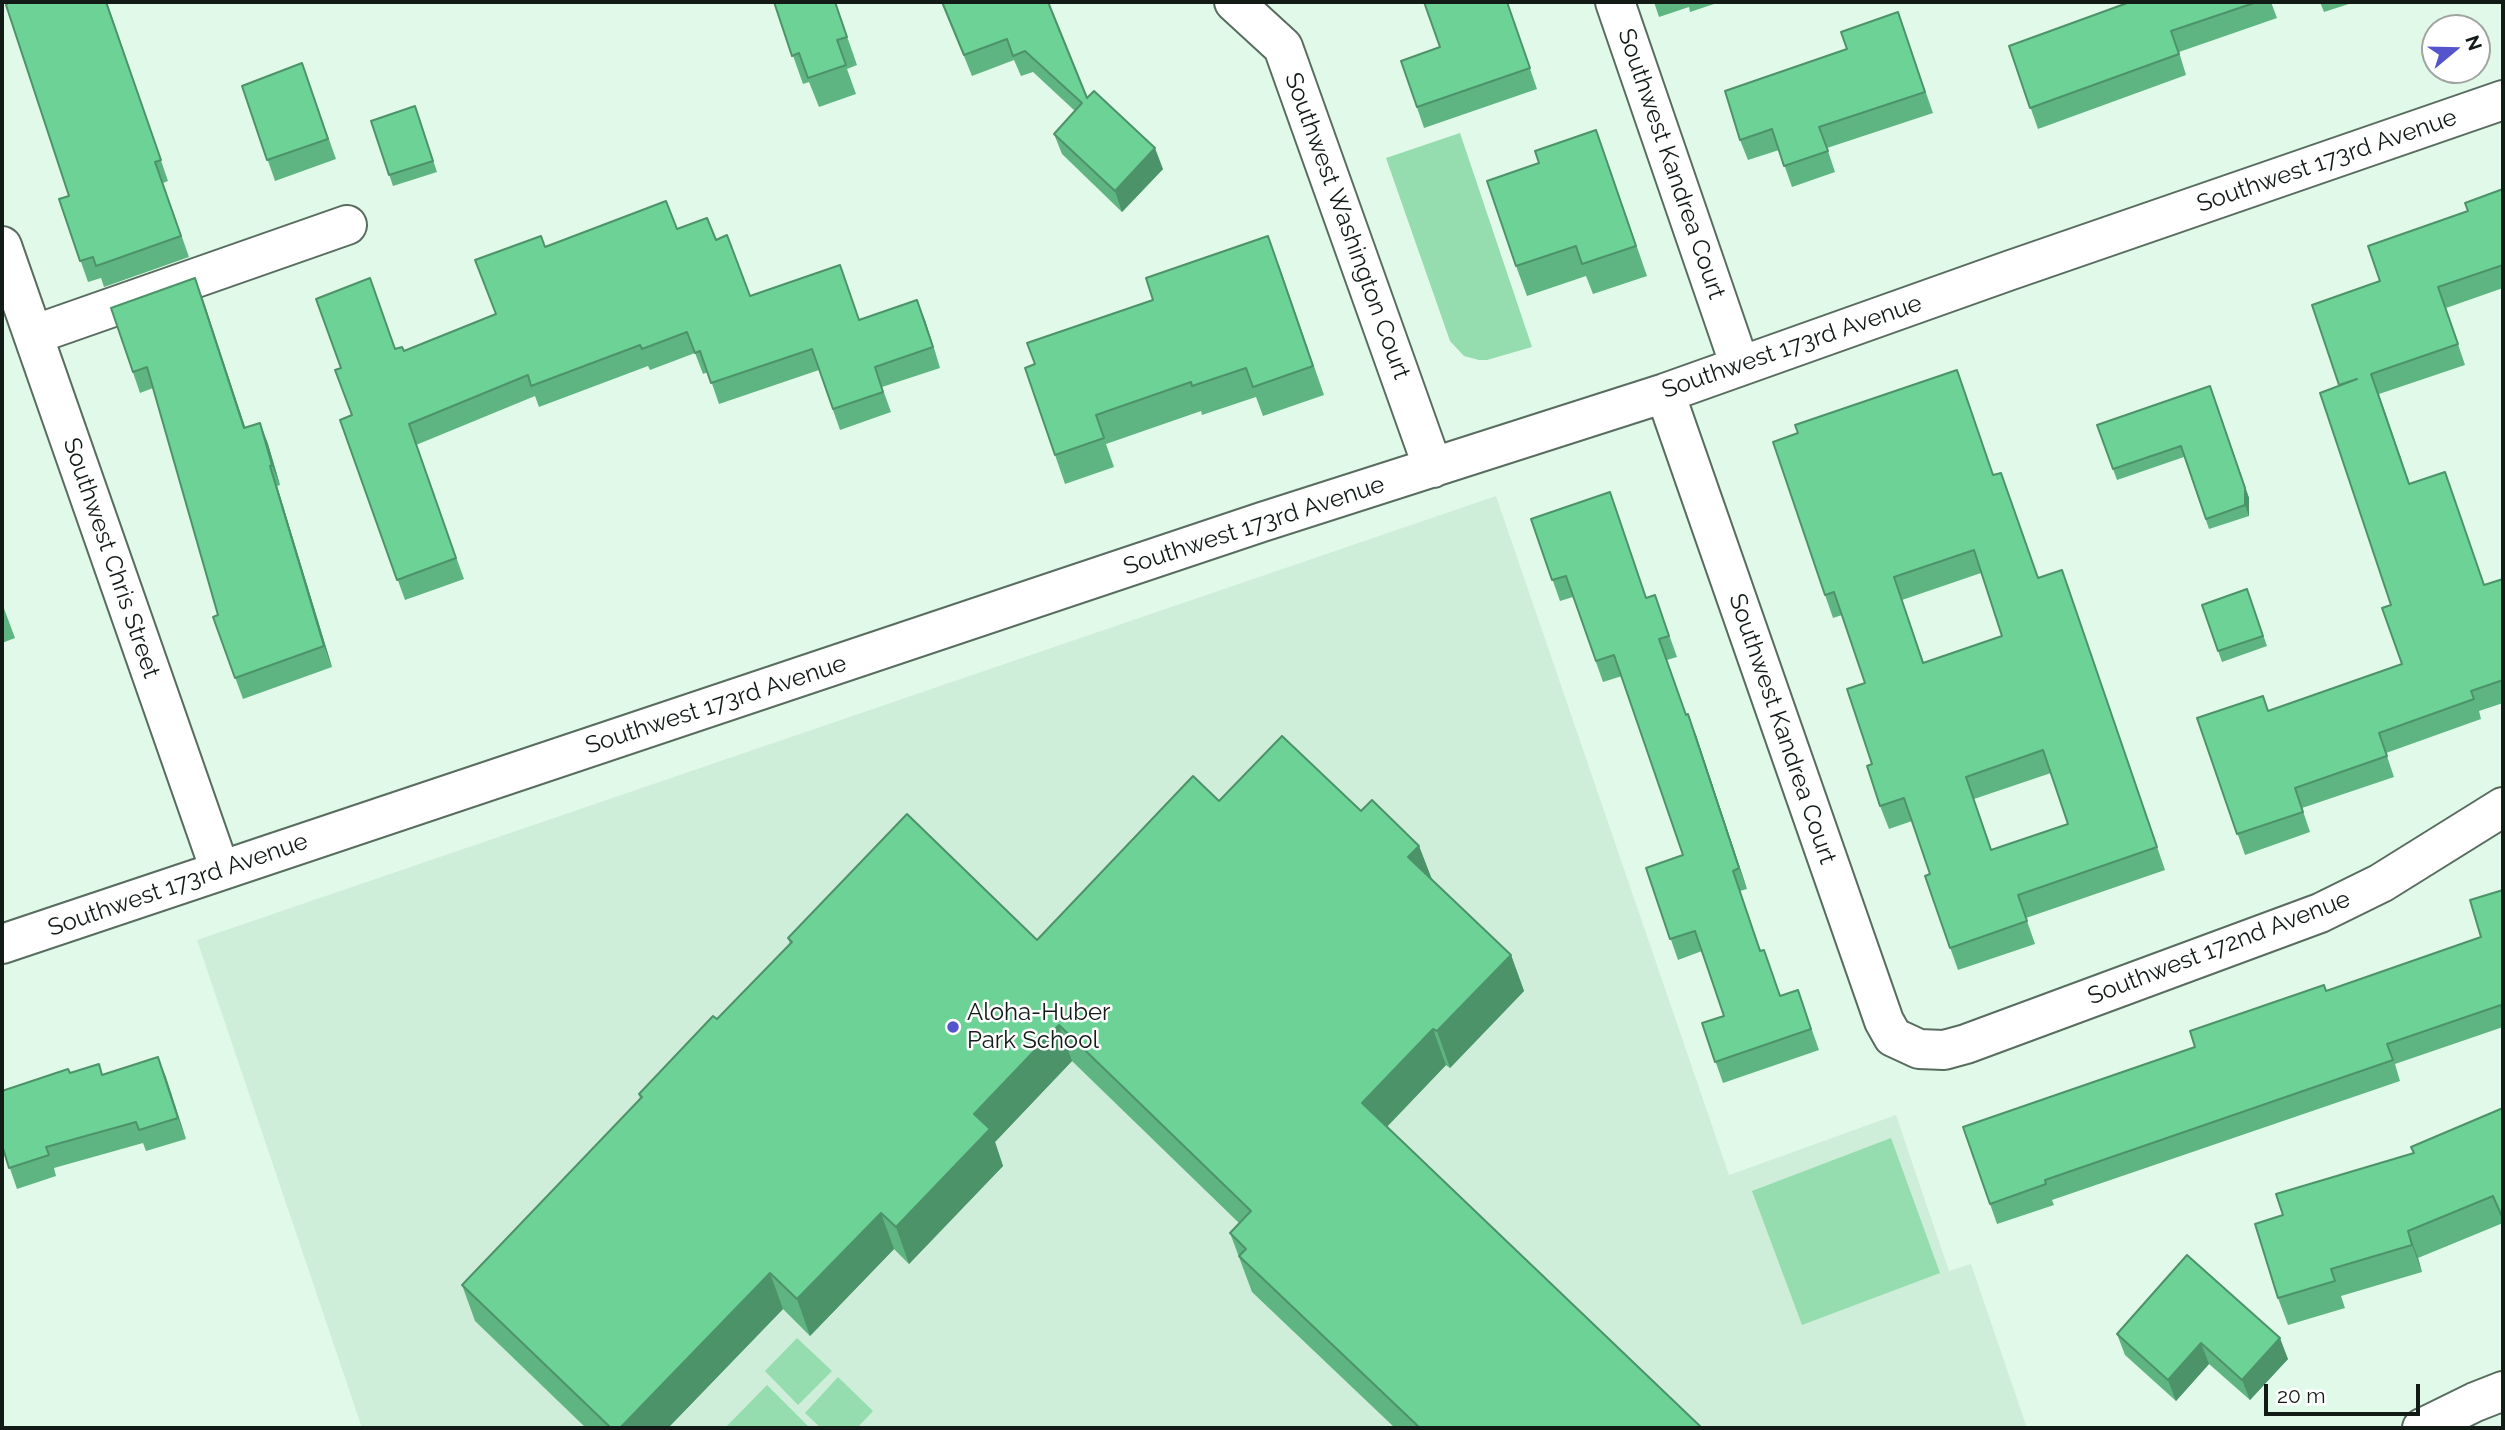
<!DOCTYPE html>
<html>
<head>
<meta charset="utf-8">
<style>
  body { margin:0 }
  #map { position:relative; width:2505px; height:1430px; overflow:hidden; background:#e1f9e8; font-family:Raleway,sans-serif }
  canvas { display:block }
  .frame { position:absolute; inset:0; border:4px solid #121b15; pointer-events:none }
  .north { position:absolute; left:2421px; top:14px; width:70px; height:70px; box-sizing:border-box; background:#fff; border:2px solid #a0a4a1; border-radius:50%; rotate:71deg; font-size:19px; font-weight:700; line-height:28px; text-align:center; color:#121b15 }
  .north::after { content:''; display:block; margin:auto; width:24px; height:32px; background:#5455cc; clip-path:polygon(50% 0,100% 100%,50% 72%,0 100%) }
  .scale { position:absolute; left:2264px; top:1384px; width:156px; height:32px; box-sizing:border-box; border:4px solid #121b15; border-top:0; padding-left:9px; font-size:21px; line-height:24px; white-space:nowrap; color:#121b15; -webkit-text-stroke:5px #fff; paint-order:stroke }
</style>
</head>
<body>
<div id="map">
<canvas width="2505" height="1430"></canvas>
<div class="frame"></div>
<div class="north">N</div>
<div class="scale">20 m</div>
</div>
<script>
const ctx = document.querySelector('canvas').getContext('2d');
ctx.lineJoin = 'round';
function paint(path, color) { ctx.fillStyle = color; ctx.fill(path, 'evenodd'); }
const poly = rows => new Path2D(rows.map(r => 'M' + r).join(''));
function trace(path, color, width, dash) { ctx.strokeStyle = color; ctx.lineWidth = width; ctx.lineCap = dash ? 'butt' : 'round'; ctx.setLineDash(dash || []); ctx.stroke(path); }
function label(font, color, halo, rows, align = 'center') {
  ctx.font = font + ' Raleway,sans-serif'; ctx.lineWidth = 5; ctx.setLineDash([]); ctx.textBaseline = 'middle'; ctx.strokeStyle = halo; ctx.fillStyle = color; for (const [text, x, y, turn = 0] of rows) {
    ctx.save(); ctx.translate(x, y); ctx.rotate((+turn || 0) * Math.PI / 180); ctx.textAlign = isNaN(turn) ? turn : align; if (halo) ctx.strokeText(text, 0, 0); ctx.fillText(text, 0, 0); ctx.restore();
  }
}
paint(poly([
  [1496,496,1729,1175,1896,1115,1949,1271,1971,1264,2027,1428,362,1428,197,940]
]), '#cfeed9');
paint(poly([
  [1460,133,1532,347,1487,360,1479,360,1464,356,1450,341,1386,158],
  [1891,1138,1940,1273,1802,1325,1752,1191],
  [797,1338,832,1371,798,1405,765,1371],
  [838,1377,873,1411,857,1428,821,1428,805,1413],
  [767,1385,810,1428,725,1428]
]), '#95dcae');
const street = poly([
  [1234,2,1283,47,1433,468],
  [1615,2,1740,366],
  [2,246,220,870],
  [33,335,347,225],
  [1665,393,1884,1021,1893,1037,1919,1049,1944,1050,1966,1044,2320,913,2381,883,2503,807],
  [2,944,1262,522,1665,393,2008,271,2503,100],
  [2422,1428,2475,1402,2503,1391]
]);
trace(street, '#586c5f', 42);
trace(street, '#fff', 38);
paint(poly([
  [107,2,168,181,163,183,189,257,104,287,101,278,88,282,59,199,69,196],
  [774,2,835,2,857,65,847,69,856,94,819,107,809,82,803,84],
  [942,2,1048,2,1087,98,1163,169,1122,212,1062,154,1054,134,1075,111,1033,72,1021,76,1014,60,972,76],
  [1507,2,1537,89,1424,128,1401,61,1440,47],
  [1654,2,1720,2,1690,12,1689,7,1659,17],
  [2130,2,2271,2,2277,18,2179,52,2186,75,2038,129,2009,46],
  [2320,2,2355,2,2324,12],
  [1898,12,1933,113,1827,148,1835,172,1792,187,1779,150,1748,160,1740,140,1847,49],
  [302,63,336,159,275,181,242,86],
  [415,106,437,172,393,186,371,121],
  [1607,160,1647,276,1593,294,1586,276,1527,296,1516,266],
  [2503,189,2503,288,2446,308,2465,365,2379,394,2410,484,2485,585,2503,579,2503,703,2479,711,2481,719,2386,753,2394,777,2302,808,2310,832,2245,855,2197,718,2268,711,2402,664,2391,605,2340,386,2380,281,2468,211],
  [677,229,716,240,750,296,859,320,925,320,940,368,882,387,891,412,840,430,819,370,719,404,708,372,703,374,695,353,650,370,648,366,539,407,535,396,416,445,464,579,405,600,340,420,352,415,395,349,404,351,496,315,545,247],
  [1279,265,1324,395,1263,416,1256,397,1202,415,1201,411,1106,444,1114,467,1065,484,1055,455,1035,364],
  [195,278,245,427,260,423,268,444,280,485,277,486,332,667,243,699,213,617,218,615,153,388,140,393,111,308],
  [2210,386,2249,498,2249,516,2209,529,2184,457,2117,480,2097,425],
  [1994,475,2038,578,2062,570,2165,870,2026,918,2035,944,1958,970,1925,876,1930,874,1912,821,1889,829,1880,806,1872,764,1865,683,1842,615,1833,618,1825,595],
  [1981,573,2002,636,1924,663,1902,600],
  [2051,773,2068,824,1992,850,1974,799],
  [1531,519,1647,598,1655,595,1677,657,1667,660,1686,715,1696,735,1747,889,1740,891,1761,951,1781,996,1798,990,1819,1050,1723,1083,1702,1023,1724,1016,1702,951,1678,960,1646,868,1683,855,1622,676,1603,682,1573,597,1560,601],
  [2247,589,2267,646,2222,662,2202,605],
  [2,603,15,638,2,643],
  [1219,801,1361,811,1419,846,1432,880,1511,955,1524,991,1450,1068,1446,1065,1387,1127,1702,1428,1395,1428,1252,1292,1230,1233,1239,1223,1072,1061,995,1142,1003,1166,909,1264,894,1249,810,1336,783,1309,668,1428,586,1428,475,1321,462,1285,640,1099,639,1094,717,1019,790,944,788,938,1037,940],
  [2503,890,2503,1027,2395,1064,2400,1081,2052,1200,2054,1205,1997,1224,1963,1127,2195,1047,2326,991,2481,937],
  [158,1057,186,1139,146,1151,143,1143,54,1168,56,1176,17,1189,2,1145,70,1073,103,1074],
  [2503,1108,2503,1223,2418,1258,2422,1272,2341,1296,2345,1308,2288,1325,2278,1298,2283,1215,2414,1153],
  [2187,1255,2288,1359,2250,1400,2209,1364,2176,1401,2125,1355,2117,1334]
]), '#5eb581');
paint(poly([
  [1155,148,1163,169,1122,212,1115,191],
  [195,278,203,299,252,448,244,428],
  [917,300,925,320,940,368,933,347],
  [2214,397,2249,498,2249,516,2245,505],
  [260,423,268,444,280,485,272,465],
  [270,466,277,486,332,667,324,646],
  [1688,714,1696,735,1747,889,1739,868],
  [1419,846,1433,882,1408,857],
  [1511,955,1524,991,1450,1068,1437,1031],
  [1059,1025,1072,1061,995,1142,1003,1166,909,1264,896,1227,974,1114],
  [1433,1029,1446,1065,1375,1139,1362,1103],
  [158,1057,166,1077,186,1139,178,1118],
  [881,1213,894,1249,810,1336,797,1299],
  [2408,1231,2418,1258,2422,1272,2412,1245],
  [770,1273,783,1309,668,1428,620,1428],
  [2280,1338,2288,1359,2250,1400,2242,1380],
  [2201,1343,2209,1364,2176,1401,2168,1380]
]), '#4c9369');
const building = poly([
  [9,2,106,2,161,160,155,162,181,236,96,266,93,257,80,261,59,199,69,196,6,5,9,2],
  [774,2,835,2,847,37,837,40,846,65,808,78,799,53,792,56,774,2],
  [942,2,1048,2,1087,98,1094,91,1155,148,1115,191,1054,134,1082,103,1025,51,1013,56,1007,39,964,55,942,2],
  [1424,2,1507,2,1530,68,1417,107,1401,61,1440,47,1424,2],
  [2130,2,2257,2,2171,31,2179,54,2030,108,2009,46,2130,2],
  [1898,12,1925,92,1819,127,1828,151,1784,166,1772,129,1740,140,1725,91,1847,49,1841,32,1898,12],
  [302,63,328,139,267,160,242,86,302,63],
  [415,106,433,161,389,175,371,121,415,106],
  [1596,130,1636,246,1582,264,1576,246,1516,266,1487,181,1539,163,1535,151,1596,130],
  [2503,189,2503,265,2438,287,2458,344,2371,374,2409,484,2445,472,2484,585,2503,579,2503,680,2471,691,2474,699,2379,733,2387,756,2295,788,2303,812,2237,834,2197,718,2263,696,2268,711,2402,664,2382,608,2391,605,2320,393,2357,379,2339,385,2312,305,2380,281,2368,246,2468,211,2465,203,2503,189],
  [666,201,677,229,707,218,716,240,727,235,750,296,840,265,859,320,917,300,933,347,875,367,883,392,833,409,812,349,711,383,700,351,695,353,687,332,642,349,640,345,531,386,528,375,409,424,456,558,397,580,340,420,352,415,335,370,341,368,316,299,370,278,395,349,402,347,404,351,496,314,475,260,541,236,545,247,666,201],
  [1268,236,1313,366,1253,387,1246,368,1192,386,1191,382,1096,415,1104,438,1055,455,1025,368,1035,364,1027,343,1153,300,1146,278,1268,236],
  [195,278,244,428,260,423,272,465,270,466,324,646,235,678,213,617,218,615,147,367,133,372,111,308,195,278],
  [1957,370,1993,475,2001,473,2038,578,2062,570,2157,847,2018,895,2027,921,1950,948,1925,876,1930,874,1904,798,1880,806,1867,766,1872,764,1847,689,1865,683,1834,592,1825,595,1773,442,1798,433,1795,425,1957,370],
  [1974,550,2002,636,1923,663,1894,577,1974,550],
  [2043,750,2068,824,1991,850,1966,777,2043,750],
  [2210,386,2245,488,2245,505,2206,519,2181,446,2113,469,2097,425,2210,386],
  [1610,492,1646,598,1655,595,1669,636,1659,639,1686,715,1688,714,1739,868,1733,871,1760,951,1764,950,1780,996,1798,990,1811,1029,1715,1062,1702,1023,1724,1016,1695,931,1670,939,1646,868,1683,855,1614,655,1596,661,1566,576,1552,580,1531,519,1610,492],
  [2247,589,2263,636,2218,651,2202,605,2247,589],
  [1282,736,1361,811,1372,800,1419,846,1408,857,1511,955,1437,1031,1433,1029,1362,1103,1702,1428,1420,1428,1239,1256,1246,1249,1230,1233,1251,1211,1059,1025,974,1114,990,1129,896,1227,881,1213,797,1299,770,1273,620,1428,611,1428,462,1285,642,1097,639,1094,713,1016,717,1019,792,942,788,938,907,814,1037,940,1193,776,1219,801,1282,736],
  [2503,890,2503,1014,2501,1005,2387,1044,2393,1060,2045,1180,2046,1184,1990,1204,1963,1127,2195,1047,2190,1031,2324,985,2326,991,2481,937,2470,900,2503,890],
  [158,1057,178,1118,139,1130,136,1122,46,1147,49,1155,9,1168,2,1145,2,1091,68,1069,70,1073,99,1064,102,1075,158,1057],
  [2503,1108,2503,1219,2493,1196,2408,1231,2412,1245,2331,1269,2335,1281,2278,1298,2255,1224,2283,1215,2276,1194,2414,1153,2411,1147,2503,1108],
  [2187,1255,2280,1338,2242,1380,2201,1343,2168,1380,2117,1334,2187,1255]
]);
paint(building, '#6dd296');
trace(building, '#4c9369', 2);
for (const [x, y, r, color] of [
  [953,1027,7,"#5455cc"]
]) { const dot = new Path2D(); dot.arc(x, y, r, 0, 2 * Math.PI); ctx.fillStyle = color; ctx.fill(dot); trace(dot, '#fff', 2.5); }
label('24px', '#121b15', '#fff', [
  ["Southwest 173rd Avenue",2327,161,-19],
  ["Southwest Kandrea Court",1671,164,71],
  ["Southwest Washington Court",1347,226,70],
  ["Southwest 173rd Avenue",1792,347,-19],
  ["Southwest 173rd Avenue",1254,526,-18],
  ["Southwest Chris Street",111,558,71],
  ["Southwest 173rd Avenue",716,705,-18],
  ["Southwest Kandrea Court",1782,729,71],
  ["Southwest 173rd Avenue",178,885,-19],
  ["Southwest 172nd Avenue",2219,948,-21]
]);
label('24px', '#121b15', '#fff', [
  ["Aloha-Huber",967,1013],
  ["Park School",967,1041]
], 'left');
</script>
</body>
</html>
